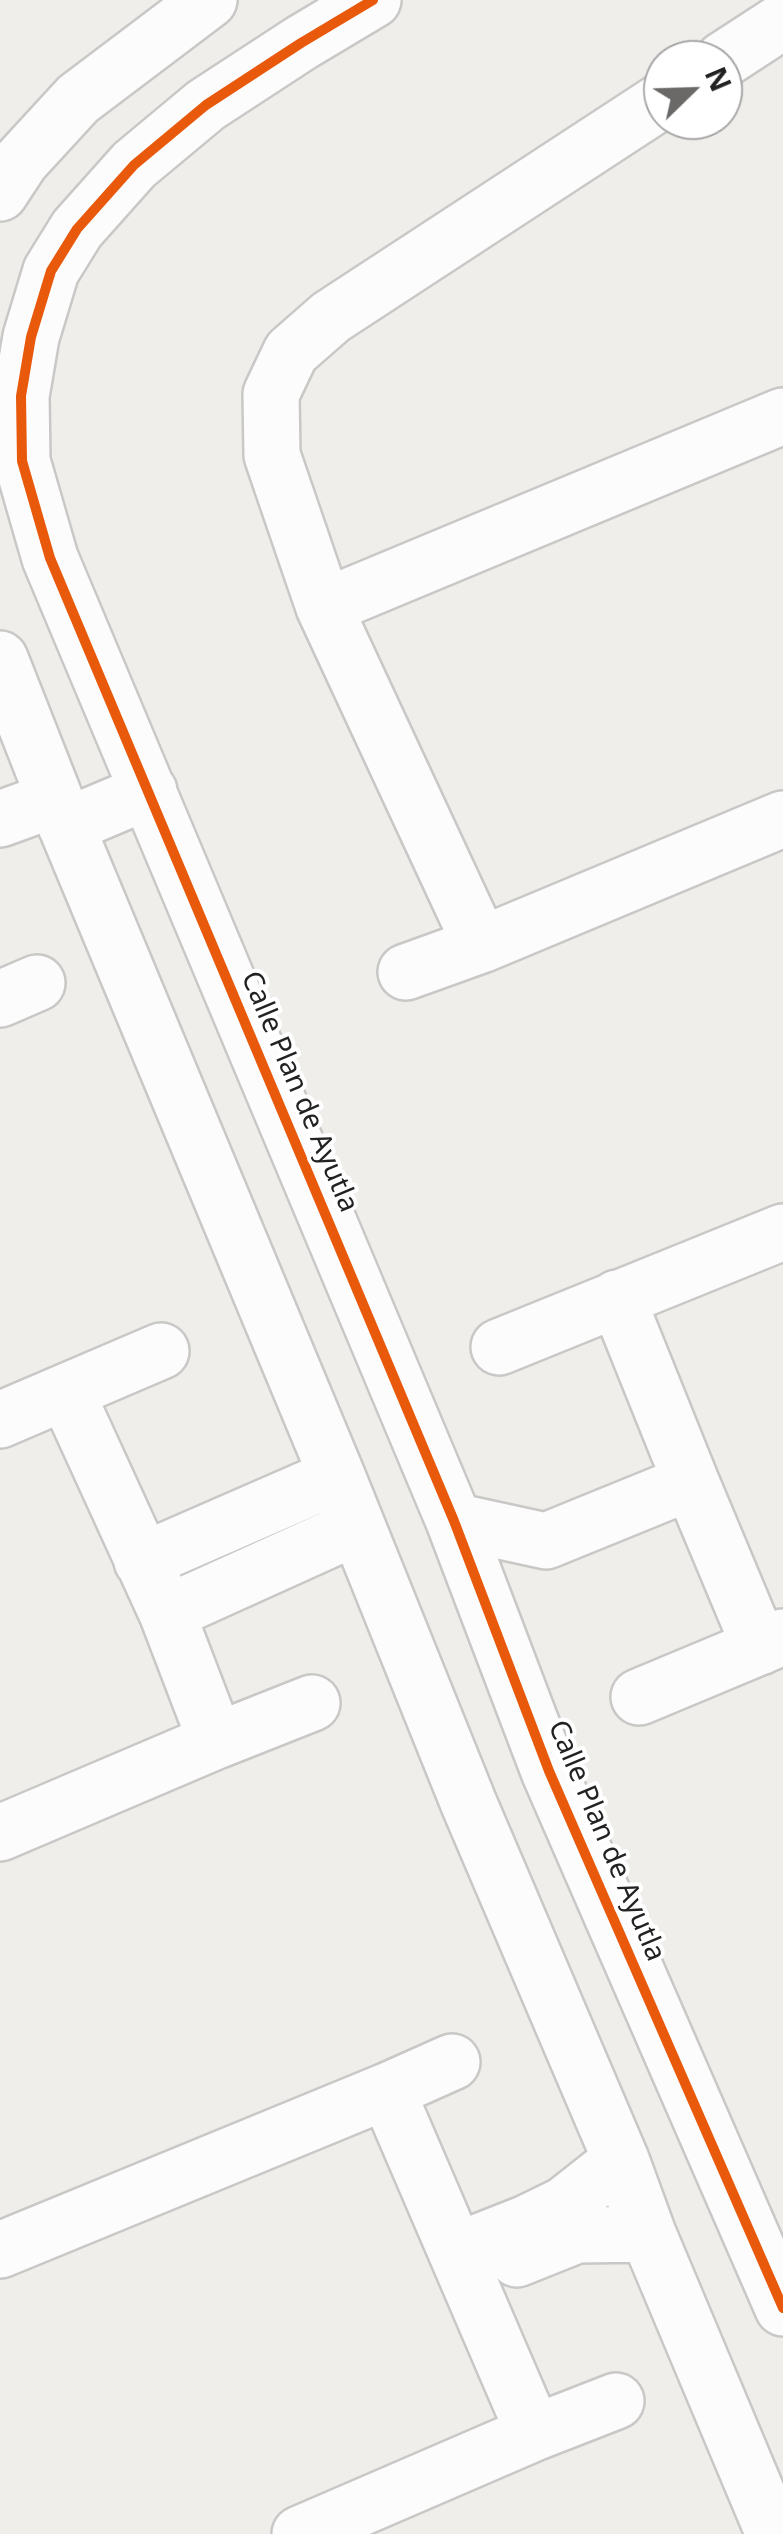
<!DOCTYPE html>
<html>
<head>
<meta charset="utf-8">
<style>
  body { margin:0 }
  #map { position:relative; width:783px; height:2534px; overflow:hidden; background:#f0eeeb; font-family:"Noto Sans",sans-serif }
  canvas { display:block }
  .north { position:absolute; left:643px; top:40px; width:100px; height:100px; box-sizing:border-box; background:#fff; border:2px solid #a7a7a7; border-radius:50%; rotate:67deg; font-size:28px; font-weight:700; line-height:40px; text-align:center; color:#222 }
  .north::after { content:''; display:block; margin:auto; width:35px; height:45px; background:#6a6968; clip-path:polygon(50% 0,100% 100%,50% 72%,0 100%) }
</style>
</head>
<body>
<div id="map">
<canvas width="783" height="2534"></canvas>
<div class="north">N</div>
</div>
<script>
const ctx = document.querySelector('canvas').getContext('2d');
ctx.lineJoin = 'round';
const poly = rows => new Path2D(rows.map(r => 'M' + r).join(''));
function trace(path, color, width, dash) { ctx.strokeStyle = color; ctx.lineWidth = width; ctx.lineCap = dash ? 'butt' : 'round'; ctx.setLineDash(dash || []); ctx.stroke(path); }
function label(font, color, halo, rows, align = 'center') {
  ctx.font = font + ' "Noto Sans",sans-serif'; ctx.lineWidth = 8; ctx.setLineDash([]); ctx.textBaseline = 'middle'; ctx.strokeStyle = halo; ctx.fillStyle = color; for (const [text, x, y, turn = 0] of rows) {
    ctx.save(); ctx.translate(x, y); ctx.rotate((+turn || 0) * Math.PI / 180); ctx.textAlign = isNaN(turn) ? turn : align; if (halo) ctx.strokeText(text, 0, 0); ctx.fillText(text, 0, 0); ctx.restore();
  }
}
const minor = poly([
  [373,0,301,43,206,105,134,165,77,229,51,271,31,337,21,396,22,461,50,558,454,1521,549,1771,783,2308],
  [723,60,783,21],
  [0,193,21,161,78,99,209,0],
  [324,607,783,416],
  [0,659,55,799,337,1476,469,1804,621,2160,648,2234,774,2534],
  [0,819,55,799],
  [66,826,149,791],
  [481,945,324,607,272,455,271,394,291,352,331,317,663,100],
  [406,972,481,945,783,819],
  [0,999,37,983],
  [617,1298,691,1482,760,1647],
  [499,1347,783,1232],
  [66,1392,167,1613,216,1741],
  [0,1420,161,1351],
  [454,1521,546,1541,691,1482],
  [142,1561,337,1476],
  [167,1613,357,1527],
  [639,1697,783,1637],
  [0,1833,216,1741,312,1703],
  [387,2091,534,2433],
  [0,2250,387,2091,452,2062],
  [456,2251,527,2223,564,2205,621,2160],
  [517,2259,577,2235,648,2234],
  [300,2534,534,2433,616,2401]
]);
trace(minor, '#c9c8c7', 60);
trace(minor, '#fdfcfc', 55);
trace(poly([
  [373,0,301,43,206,105,134,165,77,229,51,271,31,337,21,396,22,461,50,558,454,1521,549,1771,783,2308]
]), '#e8590c', 10);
label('28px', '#222', '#fff', [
  ["Calle Plan de Ayutla",299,1092,67],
  ["Calle Plan de Ayutla",606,1841,67]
]);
</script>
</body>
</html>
